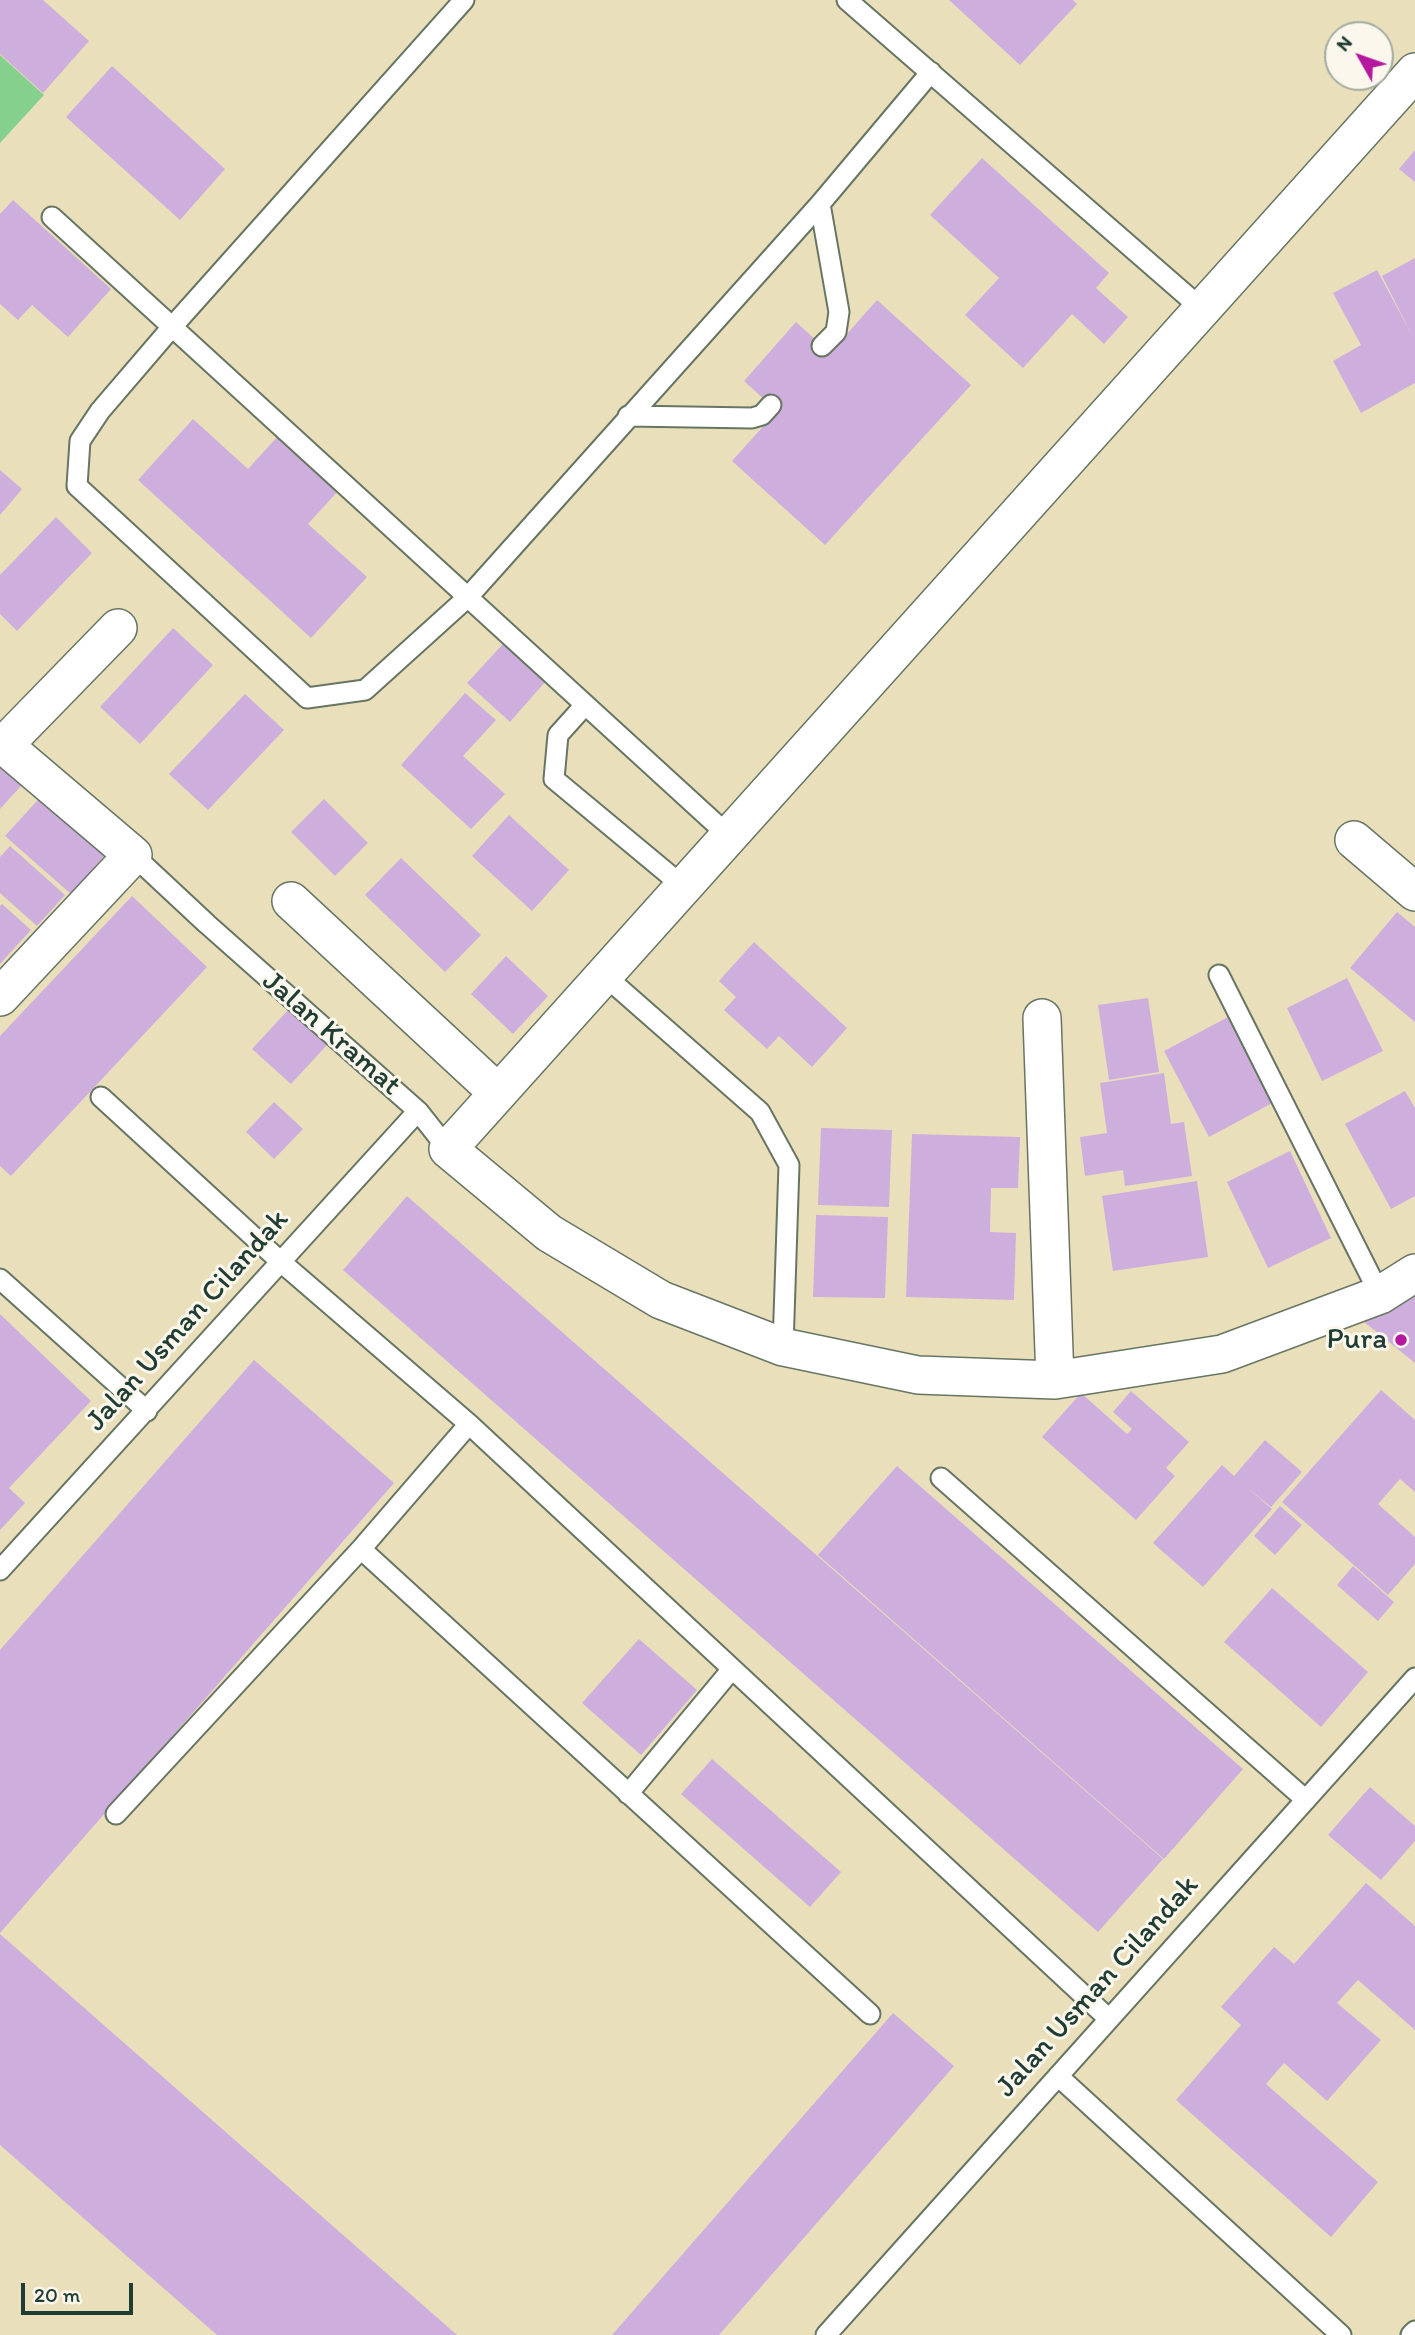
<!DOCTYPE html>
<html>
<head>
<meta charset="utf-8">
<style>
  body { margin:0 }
  #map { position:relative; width:1415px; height:2335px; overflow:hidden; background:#eadfbb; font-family:Itim,sans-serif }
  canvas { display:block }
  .north { position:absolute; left:1324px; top:21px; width:70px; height:70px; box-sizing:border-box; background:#fbf7ec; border:2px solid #a3ada2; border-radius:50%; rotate:310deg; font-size:19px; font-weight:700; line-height:28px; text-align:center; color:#1f3d34 }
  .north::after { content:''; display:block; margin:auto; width:24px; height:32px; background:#b5179e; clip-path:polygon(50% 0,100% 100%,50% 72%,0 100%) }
  .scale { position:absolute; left:21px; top:2283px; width:112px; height:32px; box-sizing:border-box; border:4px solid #1f3d34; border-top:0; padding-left:9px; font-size:21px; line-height:24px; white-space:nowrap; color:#1f3d34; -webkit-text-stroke:5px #fbf7ec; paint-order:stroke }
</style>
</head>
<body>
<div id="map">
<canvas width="1415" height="2335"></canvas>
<div class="north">N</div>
<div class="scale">20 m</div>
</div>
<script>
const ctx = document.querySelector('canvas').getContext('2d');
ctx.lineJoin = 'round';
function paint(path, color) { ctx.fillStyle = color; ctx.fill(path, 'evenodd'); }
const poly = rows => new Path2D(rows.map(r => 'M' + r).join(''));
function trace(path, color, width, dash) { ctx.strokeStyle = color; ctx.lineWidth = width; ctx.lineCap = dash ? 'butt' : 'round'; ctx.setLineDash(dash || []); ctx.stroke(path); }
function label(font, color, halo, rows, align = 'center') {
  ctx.font = font + ' Itim,sans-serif'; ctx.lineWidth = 6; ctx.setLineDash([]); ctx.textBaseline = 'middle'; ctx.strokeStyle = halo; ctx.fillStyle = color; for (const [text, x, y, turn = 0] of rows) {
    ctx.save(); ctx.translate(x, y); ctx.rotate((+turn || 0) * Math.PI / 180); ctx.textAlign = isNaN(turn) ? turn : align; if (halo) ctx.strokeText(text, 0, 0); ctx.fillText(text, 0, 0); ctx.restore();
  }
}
paint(poly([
  [0,55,44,95,0,143]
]), '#86d08d');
paint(poly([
  [0,0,43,0,89,41,43,93,0,54],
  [949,0,1073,0,1077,4,1020,65],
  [112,66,225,169,180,220,66,117],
  [1415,150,1415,182,1399,169],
  [982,158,1109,273,1096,288,1128,317,1104,344,1072,314,1023,368,965,315,999,278,930,215],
  [13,200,111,289,68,337,32,305,18,320,0,304,0,214],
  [1415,258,1415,383,1361,413,1333,361,1361,345,1333,293,1377,270,1413,337,1382,276],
  [877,300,971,385,825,545,732,461,777,411,744,381,796,322,830,353],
  [193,419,248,469,279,435,339,490,308,524,367,577,311,638,138,480],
  [0,470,22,489,0,515],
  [56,517,92,553,17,631,0,614,0,575],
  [173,628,213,665,140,744,100,707],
  [503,644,545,682,510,722,467,683],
  [465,693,496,720,463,756,505,794,471,829,401,765],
  [245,694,284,730,208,810,169,774],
  [0,766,30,776,0,809],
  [45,792,110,849,71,894,5,836],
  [324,799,368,843,335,876,291,832],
  [509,815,569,870,532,911,472,856],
  [10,846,65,895,37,926,0,893,0,857],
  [401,858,481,935,445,972,365,895],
  [132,896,207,967,11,1176,0,1166,0,1036],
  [2,904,31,930,0,964,0,906],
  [1397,912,1415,927,1415,1022,1350,968],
  [754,942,847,1028,812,1067,779,1036,767,1049,724,1010,736,997,719,981],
  [506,956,548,996,513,1034,471,994],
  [1347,978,1383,1051,1322,1081,1287,1008],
  [1148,998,1159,1072,1109,1080,1098,1005],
  [289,1009,327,1045,291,1084,252,1049],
  [1230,1016,1276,1101,1209,1137,1164,1051],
  [1164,1073,1171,1124,1184,1122,1192,1176,1125,1186,1123,1170,1085,1176,1080,1137,1107,1133,1100,1083],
  [1405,1091,1415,1108,1415,1196,1391,1209,1345,1124],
  [274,1102,303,1129,274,1159,246,1132],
  [821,1128,892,1130,889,1207,818,1205],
  [912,1134,1020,1137,1018,1188,991,1188,990,1232,1016,1233,1014,1300,906,1297],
  [1290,1151,1331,1238,1268,1268,1227,1182],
  [1197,1181,1208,1257,1113,1271,1102,1196],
  [407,1196,1163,1859,1098,1932,343,1270],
  [816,1215,888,1217,885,1298,813,1297],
  [1415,1290,1415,1363,1358,1317],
  [0,1314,91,1401,9,1488,25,1503,0,1530],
  [254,1360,394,1483,0,1933,0,1650],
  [1381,1390,1415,1420,1415,1492,1400,1479,1378,1504,1415,1537,1415,1564,1388,1595,1282,1502],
  [1131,1391,1189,1442,1166,1468,1175,1476,1136,1520,1042,1437,1081,1393,1127,1434,1132,1429,1113,1412],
  [1265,1440,1302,1472,1271,1507,1244,1485,1272,1509,1203,1587,1153,1543,1222,1465,1234,1476],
  [897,1466,1243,1769,1164,1859,818,1555],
  [1280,1506,1302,1525,1275,1555,1254,1536],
  [1353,1566,1394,1602,1378,1621,1337,1585],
  [1272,1588,1368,1672,1321,1727,1224,1642],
  [639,1639,697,1690,641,1755,582,1703],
  [712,1759,841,1872,810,1907,681,1794],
  [1370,1787,1415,1826,1415,1841,1381,1880,1328,1835],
  [1366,1883,1415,1926,1415,2030,1358,1980,1337,2003,1381,2040,1327,2101,1284,2063,1266,2084,1378,2182,1331,2237,1176,2100,1241,2025,1221,2007,1274,1947,1294,1964],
  [0,1934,457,2335,217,2335,0,2145],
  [893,2013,954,2066,719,2335,612,2335]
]), '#ceaedd');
const service = poly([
  [464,0,172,327,100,411,80,441,77,486,307,698,365,690,468,597,820,204,931,72],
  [847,0,1202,309],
  [820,204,839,312,836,332,822,346],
  [52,217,729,836],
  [628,416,752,418,762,415,771,405],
  [585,705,558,735,554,779,684,887],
  [133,855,207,924,418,1111,448,1149],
  [604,975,760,1112,789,1165,783,1347],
  [1219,975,1380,1295],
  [101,1097,281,1262,469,1424,1109,2019],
  [0,1279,147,1411],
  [941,1478,1306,1800],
  [361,1549,870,2014],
  [0,1570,418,1111],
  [628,1794,732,1669],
  [116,1814,361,1549,469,1424],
  [1058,2076,1341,2335],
  [826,2335,1415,1678],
  [1411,2335,1415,2331]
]);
const minor = poly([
  [1415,72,448,1149,549,1233,661,1300,783,1347,918,1375,1055,1380,1222,1354,1380,1295,1415,1273],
  [0,742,133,855,0,997],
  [4,745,118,628],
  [1354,840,1415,892],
  [291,901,498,1093],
  [1042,1018,1055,1380]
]);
trace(service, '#667663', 23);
trace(minor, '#667663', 40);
trace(service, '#fff', 19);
trace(minor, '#fff', 37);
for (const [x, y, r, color] of [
  [1401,1340,7,"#b5179e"]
]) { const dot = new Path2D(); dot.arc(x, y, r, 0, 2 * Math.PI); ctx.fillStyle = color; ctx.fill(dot); trace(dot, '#fbf7ec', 2.5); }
label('30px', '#1f3d34', '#fbf7ec', [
  ["Jalan Kramat",331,1034,41],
  ["Jalan Usman Cilandak",188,1321,-48],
  ["Jalan Usman Cilandak",1098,1987,-48]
]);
label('30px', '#1f3d34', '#fbf7ec', [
  ["Pura",1387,1340]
], 'right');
</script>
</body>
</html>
